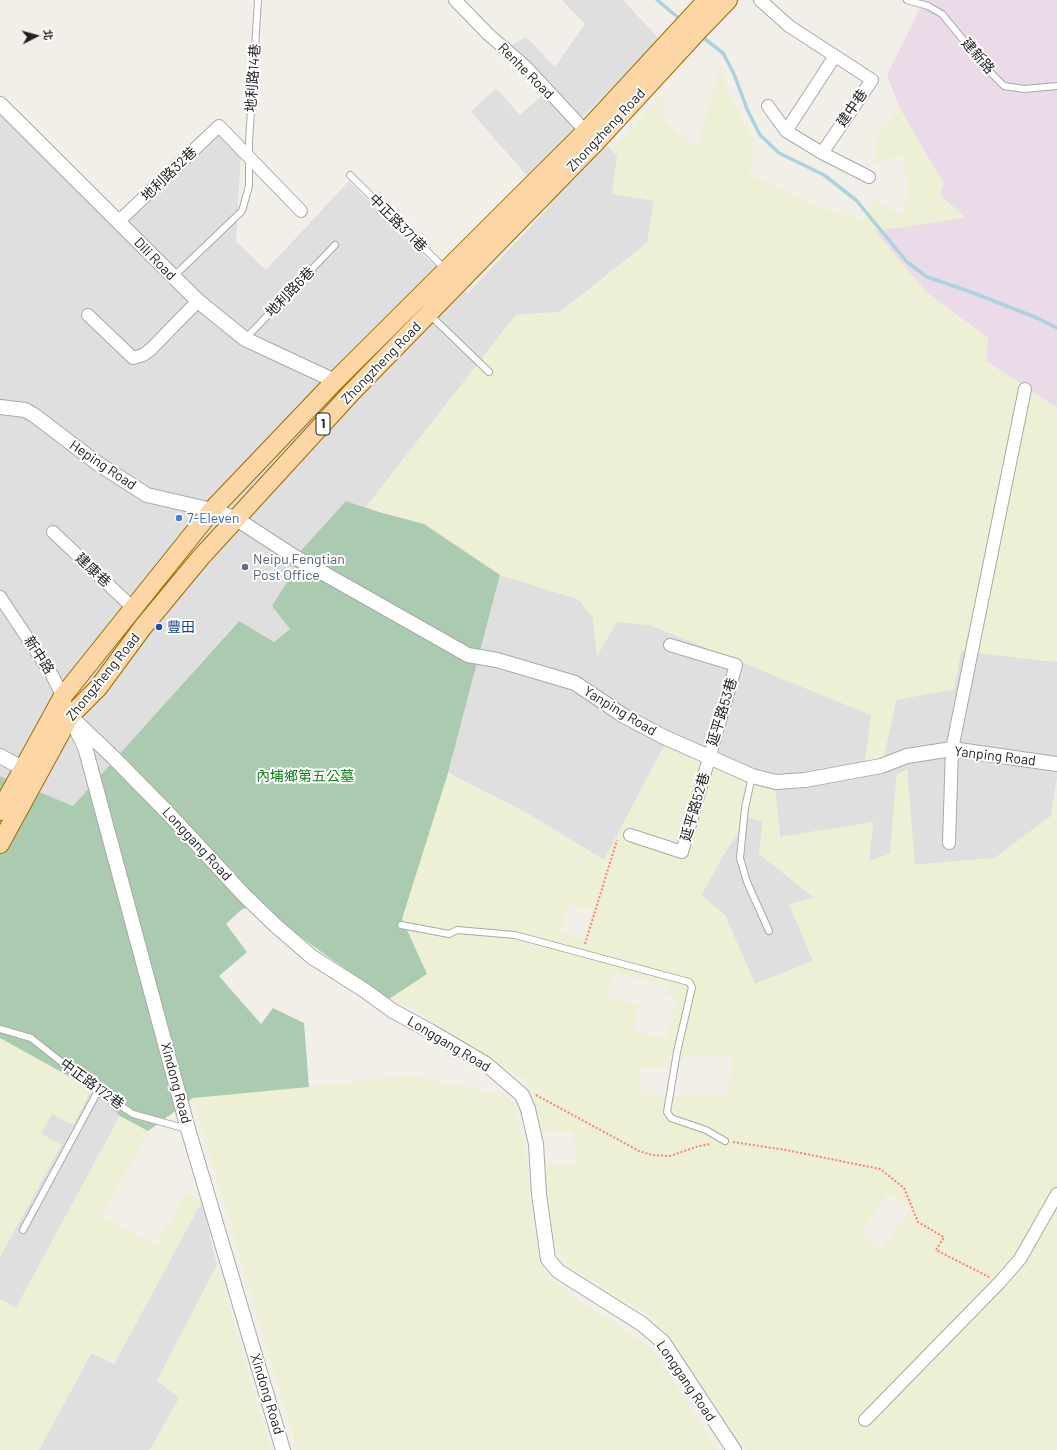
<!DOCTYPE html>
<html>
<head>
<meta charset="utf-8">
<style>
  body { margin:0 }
  #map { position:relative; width:1057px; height:1450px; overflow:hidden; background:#f2efe9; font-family:Barlow,"Noto Sans TC",sans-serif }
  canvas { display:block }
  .north { position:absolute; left:16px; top:16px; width:40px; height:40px; -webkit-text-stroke:3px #fff; paint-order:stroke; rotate:84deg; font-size:11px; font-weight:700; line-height:16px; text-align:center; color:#222 }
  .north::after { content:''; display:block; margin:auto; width:14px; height:18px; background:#222; clip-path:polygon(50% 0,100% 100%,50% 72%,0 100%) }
</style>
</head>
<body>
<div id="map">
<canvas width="1057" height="1450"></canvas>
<div class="north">北</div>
</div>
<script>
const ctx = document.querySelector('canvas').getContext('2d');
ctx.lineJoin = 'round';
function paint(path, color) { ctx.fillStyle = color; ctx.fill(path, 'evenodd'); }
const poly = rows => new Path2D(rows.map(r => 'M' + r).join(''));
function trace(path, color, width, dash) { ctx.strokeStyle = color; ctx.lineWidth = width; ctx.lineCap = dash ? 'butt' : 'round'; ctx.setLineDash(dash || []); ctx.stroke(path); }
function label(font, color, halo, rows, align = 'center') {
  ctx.font = font + ' Barlow,"Noto Sans TC",sans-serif'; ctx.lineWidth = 4; ctx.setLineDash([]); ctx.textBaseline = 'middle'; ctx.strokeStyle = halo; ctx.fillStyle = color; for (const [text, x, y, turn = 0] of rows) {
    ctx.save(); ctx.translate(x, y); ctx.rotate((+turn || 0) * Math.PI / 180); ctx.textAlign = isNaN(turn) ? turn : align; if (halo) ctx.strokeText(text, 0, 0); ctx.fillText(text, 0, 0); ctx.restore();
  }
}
paint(poly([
  [562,0,623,0,659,39,582,118,617,156,654,201,647,243,560,312,516,315,366,507,346,501,289,565,296,568,290,629,274,642,238,621,73,807,0,776,0,113,117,231,221,134,241,152,236,241,266,270,349,181,425,257,468,293,552,204,471,112,496,88,520,115,541,96,506,48,526,37,555,67,585,24],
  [500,575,578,599,593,617,597,655,617,622,650,625,872,715,865,764,883,760,896,700,954,688,961,651,1057,662,1057,779,1051,816,995,858,914,865,907,770,897,774,890,854,869,861,873,822,780,837,774,779,673,737,664,746,604,860,525,812,448,773],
  [749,818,763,820,759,854,815,898,789,904,814,961,755,984,725,916,701,896,725,852],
  [92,1089,120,1116,16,1308,0,1299,0,1257,61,1145,41,1134,52,1113],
  [202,1201,217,1265,157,1381,180,1397,150,1450,39,1450,92,1352,114,1364]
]), '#e0dfdf');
paint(poly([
  [924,0,1057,0,1057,408,986,361,988,338,926,292,874,231,965,217,940,195,943,183,899,107,887,75]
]), '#ebdbe8');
paint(poly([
  [720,65,732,102,753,138,750,175,816,206,862,220,873,200,902,215,909,187,901,155,874,164,878,137,899,107,943,184,940,195,965,218,875,231,926,292,988,338,986,361,1057,408,1057,662,961,651,954,689,896,700,883,760,865,765,871,715,650,625,617,622,597,656,593,617,578,599,500,575,424,524,366,507,516,315,560,312,647,244,654,201,612,194,617,156,611,149,667,90,662,118,697,150],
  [673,737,774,779,780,837,873,822,869,861,890,854,897,774,907,770,915,865,995,858,1051,816,1057,779,1057,1450,746,1450,656,1320,567,1265,558,1252,553,1233,545,1166,577,1166,573,1131,541,1130,537,1112,526,1079,493,1064,435,1023,404,1004,389,999,427,974,402,919,448,773,525,812,604,860,664,746],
  [749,818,763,821,759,854,815,898,789,904,813,961,755,984,725,915,701,895,725,852],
  [570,903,593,911,583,939,560,930],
  [612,972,668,986,666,994,677,997,667,1039,633,1031,639,1005,606,997],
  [732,1055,728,1096,642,1096,639,1068,669,1066,669,1057],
  [888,1193,910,1209,881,1250,860,1234],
  [0,1038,92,1089,73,1125,52,1114,41,1134,61,1145,0,1257],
  [410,1076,503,1095,514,1103,525,1145,533,1222,540,1259,548,1277,570,1295,610,1320,653,1350,718,1450,297,1450,193,1098],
  [120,1116,148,1131,102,1216,156,1246,186,1192,202,1201,114,1364,91,1353,39,1450,0,1450,0,1299,16,1308],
  [217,1265,271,1450,150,1450,179,1398,157,1381]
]), '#eef0d5');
paint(poly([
  [346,501,379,512,424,524,500,575,448,773,402,919,427,974,389,999,320,951,256,903,241,910,226,924,247,952,219,976,261,1024,273,1008,304,1023,309,1087,193,1098,148,1131,120,1116,92,1089,0,1038,0,776,73,806,239,621,274,642,290,629,272,606,296,568,288,565]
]), '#aacbaf');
trace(poly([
  [657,0,681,20],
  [700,35,723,53,734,74,747,109,760,135,779,153,824,175,856,200,907,262,927,277,971,292,1037,318,1057,328]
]), '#aad3df', 3.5);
const service = poly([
  [907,0,928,6,942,14,988,70,1004,86,1024,89,1057,86],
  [350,175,445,269],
  [173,277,242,211,249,186,249,142,258,0],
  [430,315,489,372],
  [245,339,335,245],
  [752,776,745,808,740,858,747,882,769,931],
  [401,925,449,934,457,930,515,935,689,982,692,987,677,1052,667,1112,671,1118,706,1130,725,1141],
  [0,1029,31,1038,98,1091,133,1114,187,1129],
  [23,1230,98,1091]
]);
const minor = poly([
  [455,0,488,34,526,67,591,137],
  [760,0,789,26,872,80,822,153],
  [768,106,786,131,822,153,869,177],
  [786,131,835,56],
  [119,221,219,126,301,211],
  [88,315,133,358,143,355,150,350,198,301],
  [53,532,133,608],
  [0,597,52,675,65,701],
  [630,835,682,852,736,665,670,645],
  [949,843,952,749,1025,389],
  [865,1420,1000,1282,1020,1259,1057,1194]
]);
const tertiary = poly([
  [0,104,198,301,245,339,335,381],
  [0,407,25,410,34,415,97,463,147,495,212,510,235,518,295,557,468,655,497,660,575,683,624,716,664,737,752,776,776,782,805,780,881,766,907,756,952,749,1057,764],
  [70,716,114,758,168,813,244,895,275,925,312,957,364,990,393,1011,430,1031,486,1064,522,1095,528,1109,536,1144,539,1194,548,1259,558,1271,642,1324,663,1342,734,1450],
  [74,725,85,747,188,1129,283,1450],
  [0,756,31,773]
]);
const primary = poly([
  [0,811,63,696,212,510,335,381,585,132,707,0],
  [0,844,70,716,98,688,143,627,201,557,352,392,596,142,701,28,728,0]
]);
trace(service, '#a9a9a9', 8);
trace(minor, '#a9a9a9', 14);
trace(tertiary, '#a9a9a9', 16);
trace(primary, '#a06b00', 20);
trace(poly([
  [585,944,617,840],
  [536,1095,639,1151,652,1155,670,1156,699,1146,711,1144],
  [733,1142,786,1150,880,1169,904,1188,918,1222,944,1237,936,1250,989,1277]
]), '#fa8072', 2, [2, 2]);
trace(service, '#fff', 6);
trace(minor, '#fff', 12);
trace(tertiary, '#fff', 14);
trace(primary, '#fcd6a4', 18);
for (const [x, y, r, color] of [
  [179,518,4,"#3f7fe0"],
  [245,567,4,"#5c6f8a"],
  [159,627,4,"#1a4fb4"]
]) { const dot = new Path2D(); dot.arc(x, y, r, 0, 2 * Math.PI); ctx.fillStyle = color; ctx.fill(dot); trace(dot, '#fff', 1.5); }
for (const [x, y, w] of [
  [323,424,14]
]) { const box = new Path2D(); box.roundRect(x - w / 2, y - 11, w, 22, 3); ctx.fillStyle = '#fff'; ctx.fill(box); trace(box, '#222', 1); }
label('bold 13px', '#222', null, [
  ["1",323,424]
]);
label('14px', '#222', '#fff', [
  ["建新路",978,56,49],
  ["Renhe Road",526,71,45],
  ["地利路14巷",253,78,-86],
  ["建中巷",852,108,-55],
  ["Zhongzheng Road",606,130,-47],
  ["地利路32巷",169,174,-44],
  ["中正路371巷",398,223,45],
  ["Dili Road",155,259,46],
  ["地利路6巷",290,292,-46],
  ["Zhongzheng Road",381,363,-46],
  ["Heping Road",103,465,34],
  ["建康巷",93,570,43],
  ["新中路",39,655,57],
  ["Zhongzheng Road",103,677,-51],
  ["Yanping Road",620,711,31],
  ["延平路53巷",722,712,-73],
  ["Yanping Road",995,756,7],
  ["延平路52巷",695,807,-74],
  ["Longgang Road",197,844,47],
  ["Longgang Road",449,1044,31],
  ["Xindong Road",176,1083,75],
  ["中正路172巷",92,1084,36],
  ["Longgang Road",686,1381,56],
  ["Xindong Road",267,1394,73]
]);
label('14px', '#366cbe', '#fff', [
  ["7-Eleven",187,518]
], 'left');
label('14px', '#4e5e75', '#fff', [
  ["Neipu Fengtian",253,559],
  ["Post Office",253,575]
], 'left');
label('14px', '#164399', '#fff', [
  ["豐田",167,627]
], 'left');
label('14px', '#0c8416', '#fff', [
  ["內埔鄉第五公墓",305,776]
]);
</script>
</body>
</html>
